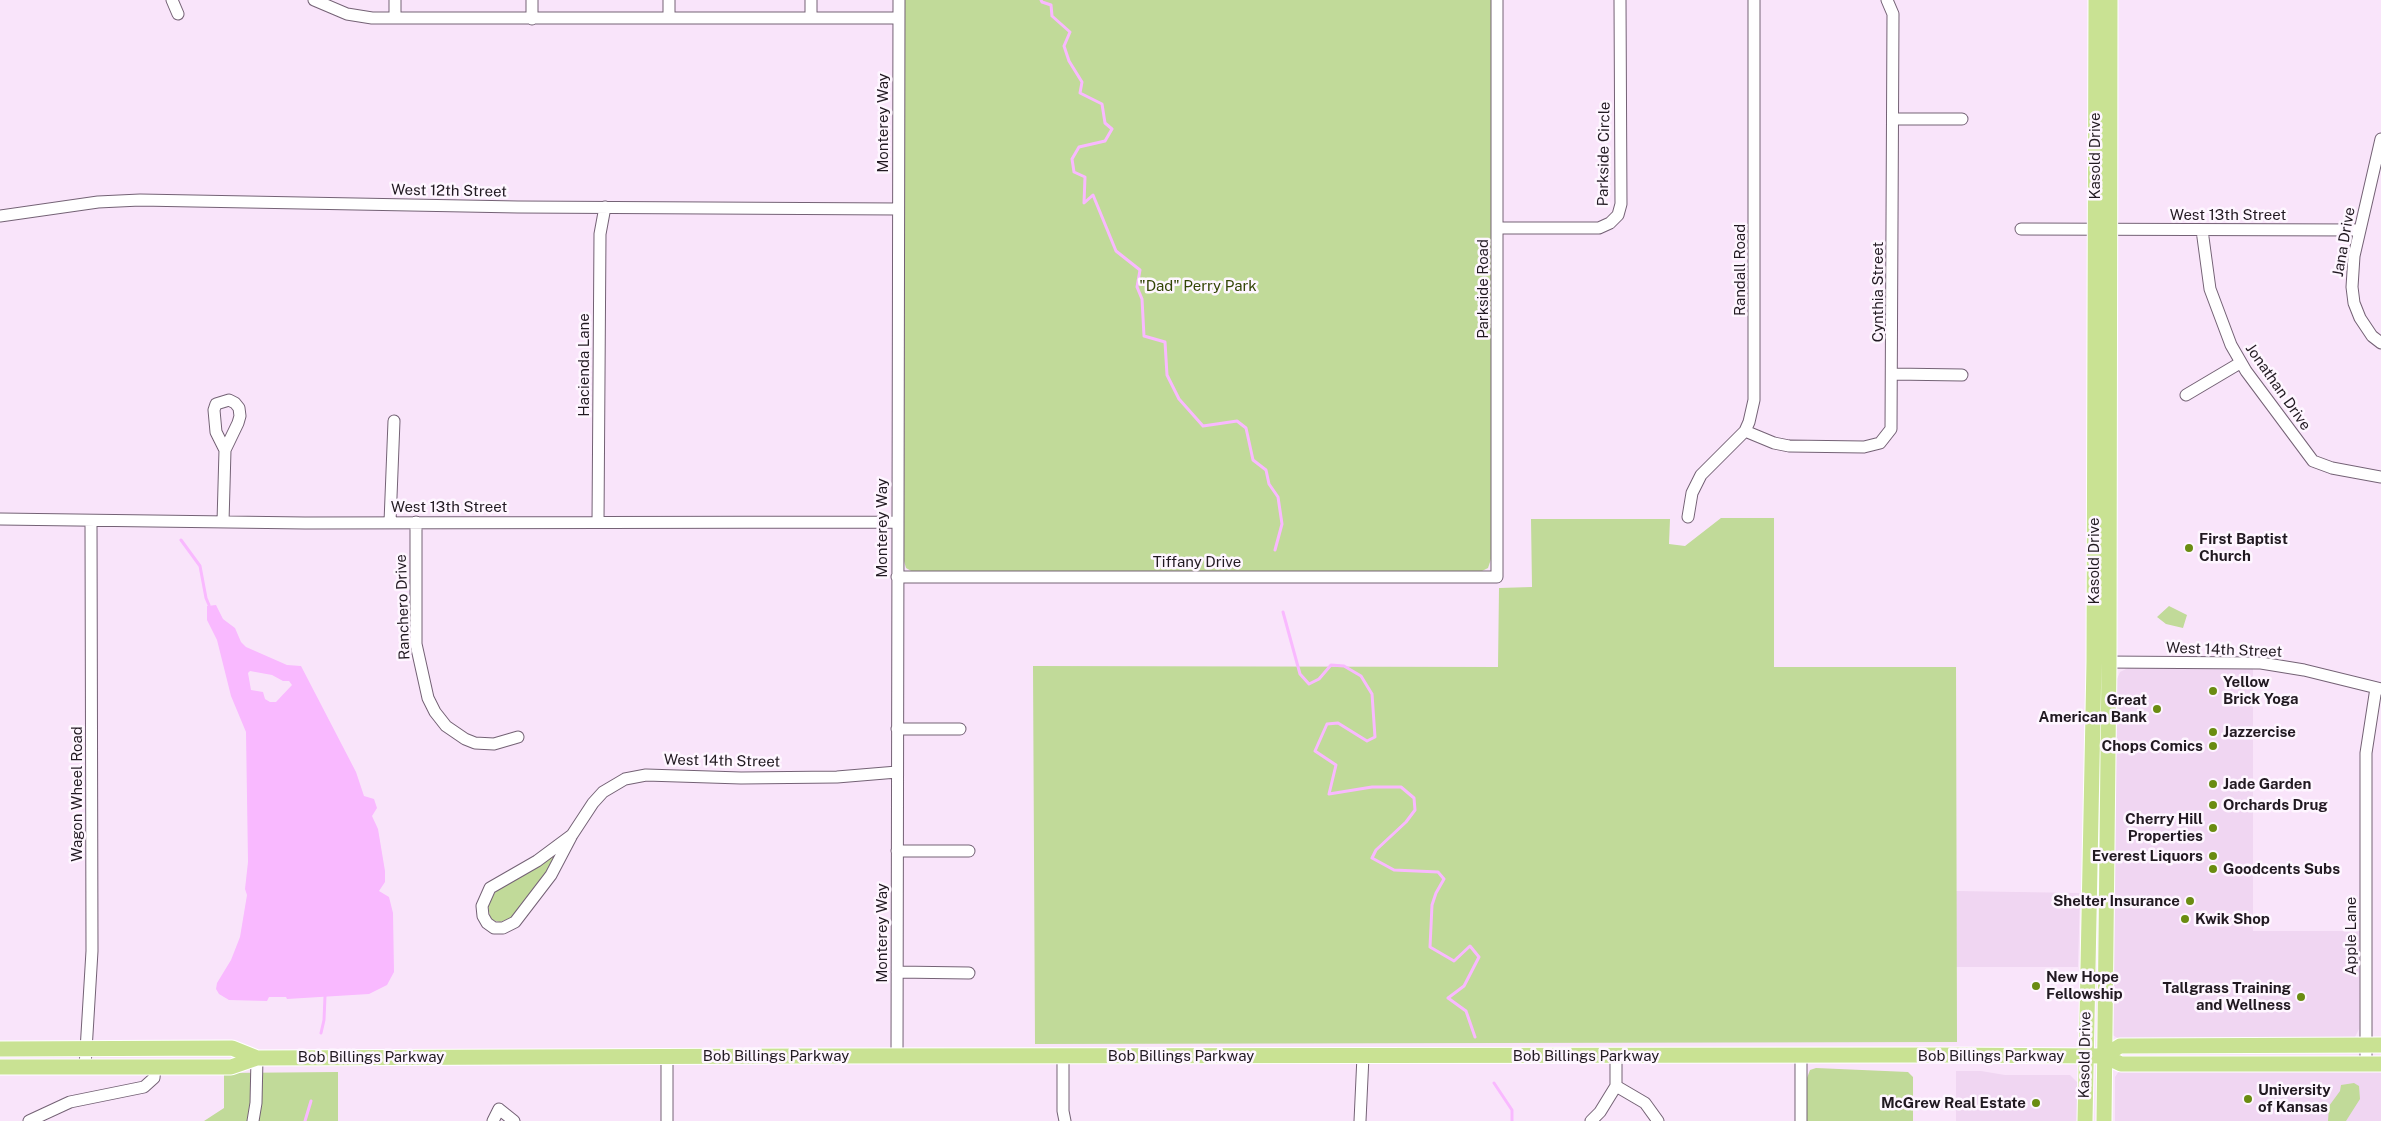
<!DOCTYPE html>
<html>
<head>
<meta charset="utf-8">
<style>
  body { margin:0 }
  canvas { display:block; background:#f9e4fa }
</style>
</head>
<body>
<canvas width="2381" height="1121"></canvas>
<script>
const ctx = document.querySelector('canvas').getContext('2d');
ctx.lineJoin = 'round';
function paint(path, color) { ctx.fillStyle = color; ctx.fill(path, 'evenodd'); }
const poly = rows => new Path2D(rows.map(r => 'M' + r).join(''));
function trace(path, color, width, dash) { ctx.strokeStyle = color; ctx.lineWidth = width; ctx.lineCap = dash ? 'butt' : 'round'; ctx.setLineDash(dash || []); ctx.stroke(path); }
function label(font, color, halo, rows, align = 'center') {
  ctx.font = font + ' "Public Sans",sans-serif'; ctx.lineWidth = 5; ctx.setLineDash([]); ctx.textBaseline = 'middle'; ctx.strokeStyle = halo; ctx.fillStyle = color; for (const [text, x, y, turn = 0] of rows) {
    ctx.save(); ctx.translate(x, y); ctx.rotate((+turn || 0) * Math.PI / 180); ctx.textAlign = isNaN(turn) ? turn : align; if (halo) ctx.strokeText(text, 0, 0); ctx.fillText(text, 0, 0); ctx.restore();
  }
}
paint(poly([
  [2128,668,2253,669,2253,931,2360,931,2359,1029,2355,1037,2351,1039,2119,1039,2111,1034,2117,679,2120,672],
  [1956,891,2080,893,2078,967,1956,967],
  [2381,1070,2381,1121,2115,1121,2115,1077,2119,1071],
  [1956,1071,1981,1071,2005,1075,2070,1075,2078,1083,2079,1121,1956,1121]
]), '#f0d6f2');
paint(poly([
  [905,0,1491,0,1491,559,1488,568,1480,572,913,572,906,568,904,561],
  [1721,518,1774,518,1774,667,1956,667,1957,1042,1035,1044,1033,666,1498,667,1499,588,1532,587,1531,519,1670,519,1669,544,1685,546],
  [2169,606,2187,615,2183,628,2166,624,2157,617],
  [562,844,546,878,511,918,500,922,492,920,490,917,488,905,497,889],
  [1816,1068,1908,1072,1913,1077,1913,1121,1806,1121,1807,1078,1810,1070],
  [338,1072,338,1121,204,1121,224,1108,224,1073],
  [2354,1083,2359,1086,2360,1099,2346,1121,2328,1121,2329,1106,2340,1091,2341,1085]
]), '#c1da99');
paint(poly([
  [216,605,223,619,235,628,241,642,246,647,287,665,301,666,356,772,364,796,374,799,377,808,372,816,378,829,385,871,385,882,379,891,389,897,393,913,394,972,387,985,369,994,287,999,286,997,269,997,267,1001,229,1000,219,994,216,989,217,983,231,960,240,937,247,895,245,889,248,862,246,732,231,696,217,640,207,620,207,606],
  [250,671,272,675,283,681,289,681,292,685,276,702,270,702,265,699,263,692,251,690,248,673]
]), '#f9b9ff');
trace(poly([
  [1041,0,1042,2,1051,5,1052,16,1070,32,1064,46,1069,61,1082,82,1080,93,1102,104,1105,123,1112,129,1105,141,1079,147,1072,159,1074,172,1085,177,1084,203,1093,195,1116,251,1140,270,1137,287,1142,299,1144,336,1165,342,1167,375,1179,399,1203,426,1237,421,1246,428,1253,460,1266,470,1269,484,1278,497,1282,524,1275,550],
  [181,540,200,566,206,598,209,605],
  [1283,612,1300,674,1309,684,1319,679,1331,665,1344,666,1361,676,1372,694,1375,737,1367,741,1338,723,1327,724,1315,751,1336,765,1329,794,1372,787,1401,787,1414,798,1415,810,1406,822,1376,850,1372,858,1394,870,1438,872,1444,879,1436,893,1432,905,1430,947,1454,961,1470,946,1479,957,1464,986,1448,998,1466,1011,1475,1037],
  [321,1033,324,1020,325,996],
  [1494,1083,1512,1110,1512,1121],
  [305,1121,311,1101]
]), '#f9b9ff', 3);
const minor = poly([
  [172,0,178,14],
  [314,0,347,14,372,18,899,18],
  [395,0,395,18],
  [532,0,532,19],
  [669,0,669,18],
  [811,18,811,0],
  [1893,119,1962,119],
  [2381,139,2354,256,2352,287,2354,303,2360,318,2372,336,2381,343],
  [0,216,98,202,140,200,518,207,898,209],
  [1498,228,1599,228,1610,223,1618,215,1621,204,1620,0],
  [2021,229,2360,230],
  [2202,230,2210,289,2231,345,2246,371,2313,461,2332,468,2381,477],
  [1893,374,1962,375],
  [2186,395,2240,363],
  [1745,431,1774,443,1789,446,1864,447,1880,443,1891,429,1893,14,1887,0],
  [1688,517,1692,493,1701,475,1745,431,1749,422,1754,400,1754,0],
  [0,519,305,523,897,522],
  [223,522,225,450,238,423,240,416,239,408,235,403,229,400,216,404,214,410,216,432,225,450],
  [390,522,394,421],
  [416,522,416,644,428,698,435,712,446,726,465,739,475,743,494,744,518,737],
  [598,522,600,234,605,207],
  [897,577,1497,577,1497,0],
  [2103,662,2261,663,2304,670,2381,689],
  [897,729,960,729],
  [572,835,537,861,490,888,482,906,483,916,487,923,494,928,503,928,515,922,551,875,572,835,593,803,603,792,625,779,646,775,741,778,837,777,897,772],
  [897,851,969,851],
  [897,972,969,973],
  [897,1056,899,0],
  [1063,1056,1063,1111,1065,1121],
  [2366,1064,2366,753,2376,688],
  [85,1067,92,951,91,521],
  [1616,1086,1645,1103,1658,1121],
  [29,1121,70,1102,144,1087,154,1078,155,1067],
  [253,1121,256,1103,257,1058],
  [493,1121,499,1109,514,1121],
  [667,1121,667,1057],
  [1360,1121,1363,1056],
  [1591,1121,1600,1112,1616,1086,1616,1056],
  [1801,1121,1801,1055]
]);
const major = poly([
  [0,1049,232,1048,257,1058],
  [2104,1056,2120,1046,2381,1045],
  [0,1067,231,1067,257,1058,799,1056,1938,1055,2104,1056,2121,1064,2381,1064],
  [2085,1121,2094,662,2096,0],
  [2104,1121,2109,662,2110,0]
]);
trace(minor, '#746275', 13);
trace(major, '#fff', 17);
trace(minor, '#fff', 11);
trace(major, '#c9e293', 15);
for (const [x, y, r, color] of [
  [2189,548,5,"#6a8c11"],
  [2213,691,5,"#6a8c11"],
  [2157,709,5,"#6a8c11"],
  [2213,732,5,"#6a8c11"],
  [2213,746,5,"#6a8c11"],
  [2213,784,5,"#6a8c11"],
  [2213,805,5,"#6a8c11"],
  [2213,828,5,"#6a8c11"],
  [2213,856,5,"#6a8c11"],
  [2213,869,5,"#6a8c11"],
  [2190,901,5,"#6a8c11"],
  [2185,919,5,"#6a8c11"],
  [2036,986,5,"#6a8c11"],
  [2301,997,5,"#6a8c11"],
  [2248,1099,5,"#6a8c11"],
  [2036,1103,5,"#6a8c11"]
]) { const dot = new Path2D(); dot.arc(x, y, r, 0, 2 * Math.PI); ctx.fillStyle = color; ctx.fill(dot); trace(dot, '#fef6ff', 2); }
label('15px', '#211921', '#fef6ff', [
  ["Monterey Way",883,123,-90],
  ["Parkside Circle",1604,154,-89],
  ["Kasold Drive",2095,156,-90],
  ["West 12th Street",449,191,1],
  ["West 13th Street",2228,215],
  ["Jana Drive",2344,242,-80],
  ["Randall Road",1740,270,-90],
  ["Parkside Road",1483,289,-90],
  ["Cynthia Street",1878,292,-90],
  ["Hacienda Lane",584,365,-90],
  ["Jonathan Drive",2278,387,55],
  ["West 13th Street",449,507],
  ["Monterey Way",882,528,-90],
  ["Kasold Drive",2094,561,-90],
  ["Tiffany Drive",1197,562],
  ["Ranchero Drive",403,607,-92],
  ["West 14th Street",2224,650,2],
  ["West 14th Street",722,761,1],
  ["Wagon Wheel Road",77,794,-90],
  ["Monterey Way",882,933,-90],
  ["Apple Lane",2351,936,-90],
  ["Kasold Drive",2085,1055,-89],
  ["Bob Billings Parkway",776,1056],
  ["Bob Billings Parkway",1181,1056],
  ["Bob Billings Parkway",1586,1056],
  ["Bob Billings Parkway",1991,1056],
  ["Bob Billings Parkway",371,1057]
]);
label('15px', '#334505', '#fef6ff', [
  ["\"Dad\" Perry Park",1198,286]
]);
label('bold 15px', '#211921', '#fef6ff', [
  ["First Baptist",2199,539],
  ["Church",2199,556],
  ["Yellow",2223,682],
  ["Brick Yoga",2223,699],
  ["Great",2147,700,"right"],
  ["American Bank",2147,717,"right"],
  ["Jazzercise",2223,732],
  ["Chops Comics",2203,746,"right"],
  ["Jade Garden",2223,784],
  ["Orchards Drug",2223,805],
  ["Cherry Hill",2203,819,"right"],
  ["Properties",2203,836,"right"],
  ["Everest Liquors",2203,856,"right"],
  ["Goodcents Subs",2223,869],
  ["Shelter Insurance",2180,901,"right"],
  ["Kwik Shop",2195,919],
  ["New Hope",2046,977],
  ["Fellowship",2046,994],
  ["Tallgrass Training",2291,988,"right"],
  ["and Wellness",2291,1005,"right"],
  ["University",2258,1090],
  ["of Kansas",2258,1107],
  ["McGrew Real Estate",2026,1103,"right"]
], 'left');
</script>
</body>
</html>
